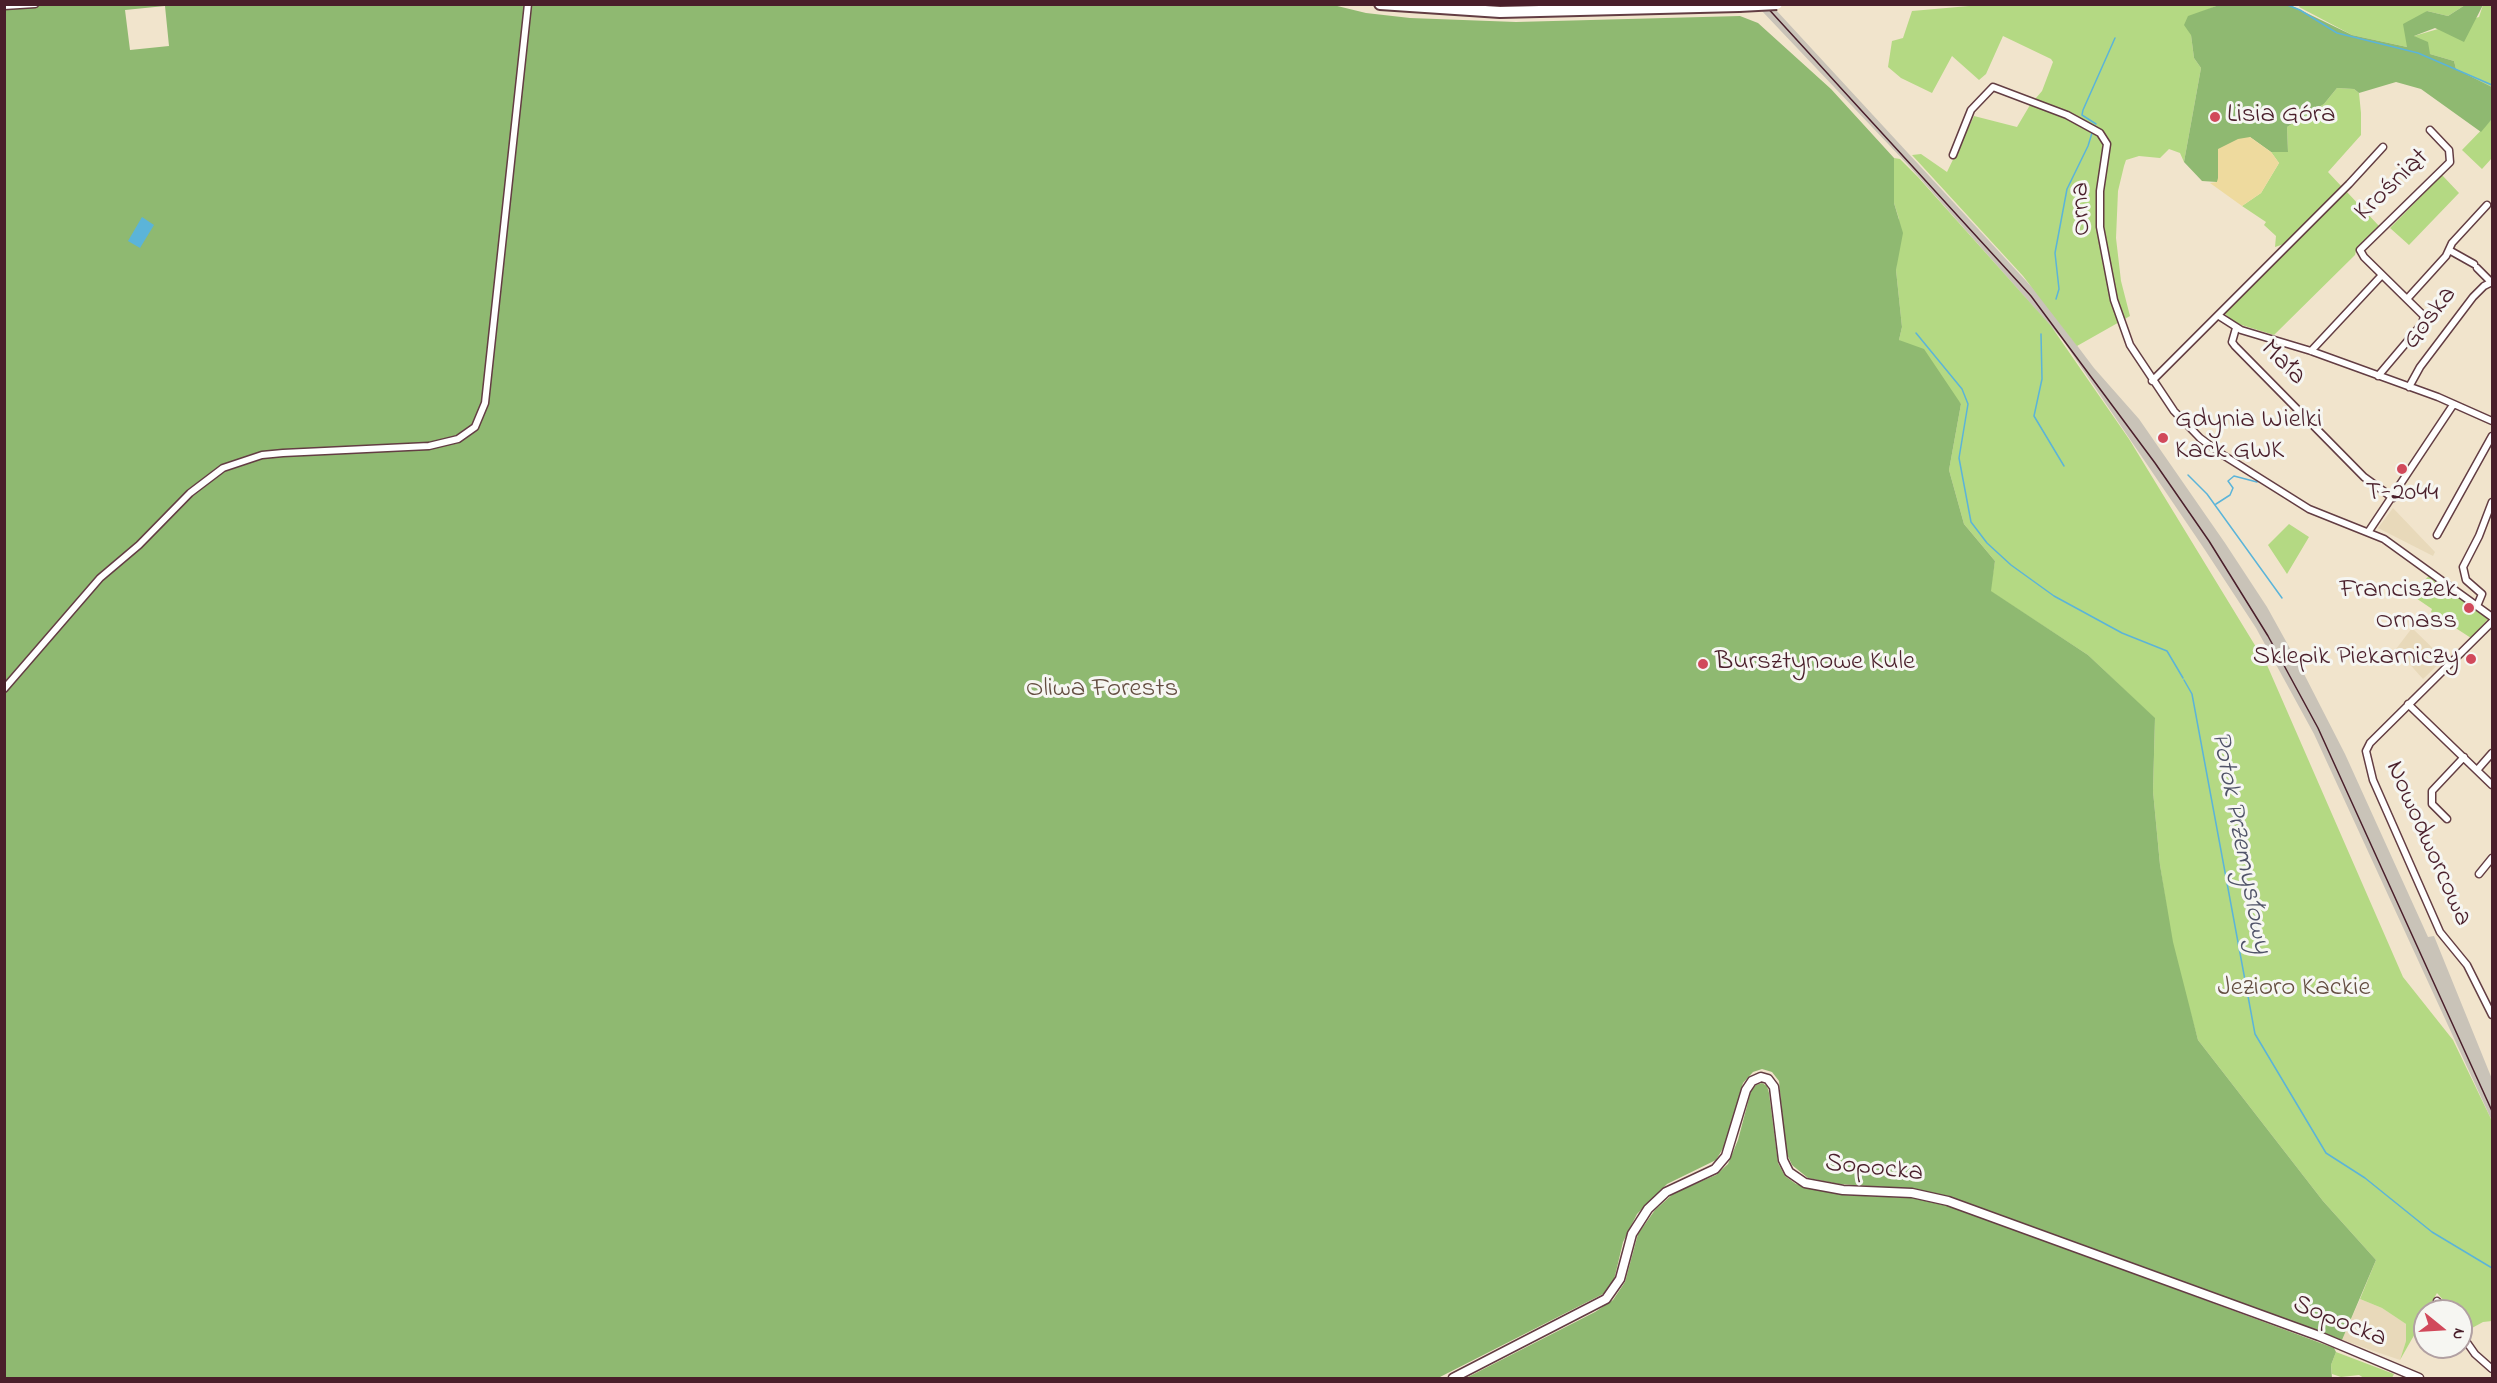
<!DOCTYPE html>
<html>
<head>
<meta charset="utf-8">
<style>
  body { margin:0 }
  #map { position:relative; width:2497px; height:1383px; overflow:hidden; background:#f1e4cc; font-family:"Indie Flower",sans-serif }
  canvas { display:block }
  .frame { position:absolute; inset:0; border:6px solid #4a1f2b; pointer-events:none }
  .north { position:absolute; left:2413px; top:1299px; width:60px; height:60px; box-sizing:border-box; background:#f6f6f2; border:2px solid #b1a0a2; border-radius:50%; rotate:108deg; font-size:16px; font-weight:700; line-height:24px; text-align:center; color:#4a1f2b }
  .north::after { content:''; display:block; margin:auto; width:21px; height:27px; background:#d1495b; clip-path:polygon(50% 0,100% 100%,50% 72%,0 100%) }
</style>
</head>
<body>
<div id="map">
<canvas width="2497" height="1383"></canvas>
<div class="frame"></div>
<div class="north">N</div>
</div>
<script>
const ctx = document.querySelector('canvas').getContext('2d');
ctx.lineJoin = 'round';
function paint(path, color) { ctx.fillStyle = color; ctx.fill(path, 'evenodd'); }
const poly = rows => new Path2D(rows.map(r => 'M' + r).join(''));
function trace(path, color, width, dash) { ctx.strokeStyle = color; ctx.lineWidth = width; ctx.lineCap = dash ? 'butt' : 'round'; ctx.setLineDash(dash || []); ctx.stroke(path); }
function label(font, color, halo, rows, align = 'center') {
  ctx.font = font + ' "Indie Flower",sans-serif'; ctx.lineWidth = 6; ctx.setLineDash([]); ctx.textBaseline = 'middle'; ctx.strokeStyle = halo; ctx.fillStyle = color; for (const [text, x, y, turn = 0] of rows) {
    ctx.save(); ctx.translate(x, y); ctx.rotate((+turn || 0) * Math.PI / 180); ctx.textAlign = isNaN(turn) ? turn : align; if (halo) ctx.strokeText(text, 0, 0); ctx.fillText(text, 0, 0); ctx.restore();
  }
}
paint(poly([
  [2393,508,2435,552,2433,556,2378,528],
  [2412,628,2444,659,2423,679,2396,649],
  [2360,1299,2382,1308,2406,1324,2406,1341,2400,1360,2342,1340]
]), '#e8d9ba');
paint(poly([
  [1761,10,1776,10,2039,295,2094,368,2139,419,2225,543,2267,607,2303,672,2345,754,2428,937,2434,936,2492,1079,2492,1121,2314,734,2256,628,2205,550,2062,339,1909,166]
]), '#c9c3b8');
paint(poly([
  [1992,4,2219,5,2199,13,2191,35,2194,58,2201,68,2184,162,2180,153,2169,149,2160,158,2139,156,2126,160,2124,166,2118,191,2116,238,2121,281,2130,316,2077,346,2023,276,1912,155,1921,154,1947,172,1974,116,2017,127,2030,105,2042,91,2053,62,2051,59,2003,36,1986,74,1979,80,1952,56,1932,93,1901,78,1888,67,1892,41,1903,38,1912,11],
  [2301,4,2465,5,2448,16,2427,11,2407,47,2352,35,2299,7],
  [2483,5,2492,5,2492,87,2456,69,2454,61,2430,54,2414,36,2479,17],
  [2337,88,2354,89,2359,93,2361,113,2361,135,2328,172,2342,187,2284,244,2275,247,2276,236,2264,225,2266,222,2242,206,2261,193,2279,163,2271,152,2288,152,2287,127,2324,104],
  [2492,119,2492,158,2482,169,2462,150],
  [1894,158,1900,159,1918,177,2051,326,2129,439,2267,665,2403,977,2453,1040,2492,1121,2492,1321,2483,1322,2472,1328,2464,1326,2461,1324,2461,1311,2453,1311,2437,1293,2429,1307,2437,1311,2425,1311,2425,1316,2400,1360,2406,1341,2406,1324,2382,1308,2360,1299,2376,1260,2323,1201,2198,1040,2173,950,2160,865,2153,791,2155,719,2088,655,1990,591,1995,561,1964,524,1949,470,1961,404,1899,340,1902,327,1896,270,1899,219,1894,203],
  [2442,175,2459,193,2409,245,2390,228],
  [2346,191,2379,226,2357,247,2355,255,2274,335,2235,323,2225,314,2236,300],
  [2289,524,2309,537,2287,574,2268,545],
  [2430,575,2488,619,2471,638,2431,612,2432,609,2410,594],
  [2336,1352,2394,1374,2392,1378,2364,1378,2359,1375,2341,1377,2332,1374,2331,1365]
]), '#b4d983');
paint(poly([
  [1329,4,1366,13,1410,18,1516,22,1740,16,1758,23,1831,89,1894,158,1894,203,1903,233,1896,270,1902,327,1899,340,1924,349,1961,404,1949,470,1964,524,1995,561,1991,591,2088,655,2155,718,2153,791,2160,865,2173,942,2198,1040,2323,1201,2376,1260,2342,1340,1950,1197,1913,1189,1839,1184,1808,1178,1792,1165,1786,1152,1779,1081,1772,1072,1762,1069,1753,1072,1743,1083,1728,1140,1716,1160,1667,1184,1637,1214,1623,1242,1614,1280,1603,1294,1438,1378,5,1378,5,5],
  [165,6,169,46,130,50,125,10],
  [2219,5,2290,5,2352,35,2407,47,2403,24,2427,11,2448,16,2465,5,2483,5,2464,42,2435,28,2414,36,2428,42,2430,54,2454,61,2456,69,2492,87,2492,119,2481,132,2421,89,2396,82,2359,93,2354,89,2337,88,2324,104,2287,127,2288,152,2271,152,2250,137,2217,182,2202,181,2184,162,2201,68,2194,58,2191,35,2184,25,2188,16],
  [1762,1083,1767,1086,1769,1093,1778,1163,1785,1176,1796,1184,1842,1195,1912,1198,1957,1208,2334,1348,2336,1352,2331,1365,2332,1378,1466,1378,1595,1312,1613,1300,1625,1282,1638,1234,1655,1210,1674,1193,1716,1175,1728,1164,1738,1140,1751,1091,1756,1085]
]), '#8fb971');
paint(poly([
  [2250,137,2271,152,2279,163,2261,193,2242,206,2210,183,2217,182,2218,178,2218,149,2238,139]
]), '#eeda9e');
paint(poly([
  [142,217,154,225,140,248,128,241]
]), '#5bb4d9');
trace(poly([
  [2285,4,2300,10,2337,33,2418,53,2492,85],
  [2096,124,2082,115,2083,110,2115,38],
  [2056,299,2059,289,2055,253,2067,189,2088,146,2092,133],
  [1916,333,1962,389,1968,404,1959,458,1971,522,1987,543,2011,565,2054,596,2122,633,2167,651,2183,678],
  [2041,334,2042,379,2034,416,2064,466],
  [2188,475,2207,494,2282,598],
  [2216,504,2230,495,2233,488,2228,481,2234,476,2257,482],
  [2184,680,2192,694,2255,1034,2326,1153,2365,1178,2432,1232,2492,1268]
]), '#5bb4d9', 1.5);
const street = poly([
  [4,6,35,4],
  [1953,155,1971,110,1993,87,2067,115,2100,133,2107,144,2100,191,2100,227,2114,300,2130,345,2174,411,2200,438,2223,455,2309,509,2384,539,2492,617],
  [2449,250,2474,264],
  [2477,268,2491,282],
  [2407,299,2446,256,2452,243,2487,205],
  [2219,316,2241,330,2311,351,2438,397,2492,421],
  [2236,328,2232,342,2235,346,2364,477,2393,498],
  [2311,351,2382,275],
  [2378,376,2422,324,2424,316,2364,257,2360,250,2450,162,2449,150,2430,130],
  [2152,381,2349,184,2383,147],
  [2409,387,2420,367,2473,297,2484,286,2492,282],
  [2369,531,2453,405],
  [2437,535,2492,436],
  [2477,606,2482,594,2466,580,2463,567,2479,536,2492,502],
  [2492,622,2370,743,2366,751,2373,780,2440,932,2467,965,2492,1015],
  [4,689,100,578,139,545,190,493,223,468,262,455,283,453,429,446,458,439,475,427,485,403,528,4],
  [2408,704,2492,785],
  [2478,769,2492,753],
  [2447,819,2432,804,2432,791,2464,757],
  [2479,874,2492,858],
  [2437,1301,2448,1311],
  [2461,1334,2475,1354,2492,1369]
]);
const secondary = poly([
  [1453,1378,1606,1299,1620,1279,1632,1234,1648,1209,1666,1192,1715,1169,1726,1156,1746,1090,1752,1081,1761,1077,1768,1079,1774,1087,1783,1160,1789,1172,1805,1183,1843,1190,1912,1193,1948,1201,2319,1336,2419,1378]
]);
const highway = poly([
  [1380,4,1500,12,1739,6]
]);
trace(street, '#633d43', 9);
trace(secondary, '#633d43', 11);
trace(highway, '#633d43', 14);
trace(street, '#fff', 6);
trace(secondary, '#fff', 8);
trace(highway, '#fff', 10);
trace(poly([
  [1764,4,2031,296,2155,463,2209,541,2268,636,2318,728,2492,1111]
]), '#4a1f2b', 1.5);
const highwayBridge = poly([
  [1739,6,1777,4]
]);
trace(highwayBridge, '#633d43', 14, []);
trace(highwayBridge, '#fff', 10);
for (const [x, y, r, color] of [
  [2215,117,6,"#d1495b"],
  [2163,438,6,"#d1495b"],
  [2402,469,6,"#d1495b"],
  [2469,608,6,"#d1495b"],
  [2471,659,6,"#d1495b"],
  [1703,664,6,"#d1495b"]
]) { const dot = new Path2D(); dot.arc(x, y, r, 0, 2 * Math.PI); ctx.fillStyle = color; ctx.fill(dot); trace(dot, '#f6f6f2', 2); }
label('27px', '#4a1f2b', '#f6f6f2', [
  ["Lisia Góra",2227,117],
  ["Gdynia Wielki",2175,422],
  ["Kack GWK",2175,453],
  ["T-2044",2402,495,"center"],
  ["Franciszek",2457,592,"right"],
  ["Ornass",2457,623,"right"],
  ["Sklepik Piekarniczy",2459,659,"right"],
  ["Bursztynowe Kule",1715,664]
], 'left');
label('27px', '#4a1f2b', '#f6f6f2', [
  ["Krośniąt",2393,186,-44],
  ["Orna",2083,209,-92],
  ["Goska",2431,319,-53],
  ["Mała",2282,364,45],
  ["Nowodworcowa",2427,844,66],
  ["Sopocka",1874,1170,6],
  ["Sopocka",2339,1323,22]
]);
label('27px', '#644e41', '#f6f6f2', [
  ["Oliwa Forests",1102,691],
  ["Jezioro Kackie",2294,990]
]);
label('italic 28px', '#505368', '#f6f6f2', [
  ["Potok Przemysłowy",2239,843,79]
]);
</script>
</body>
</html>
